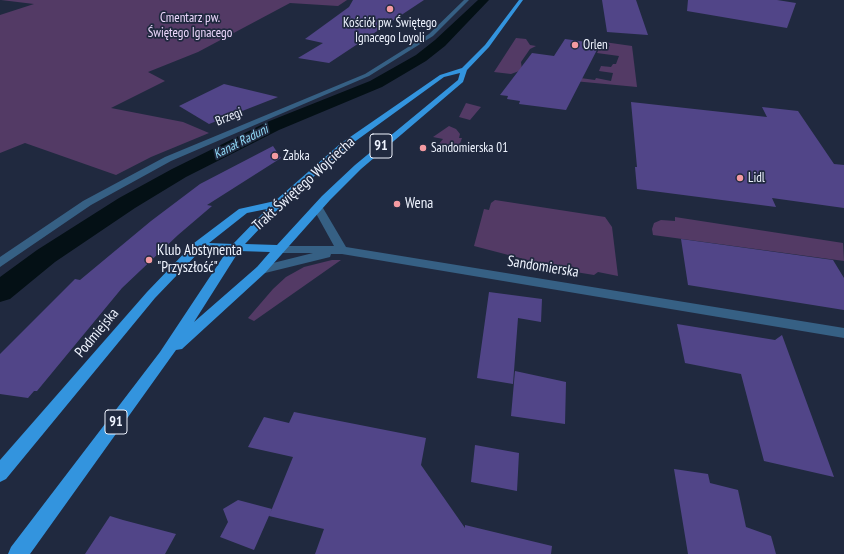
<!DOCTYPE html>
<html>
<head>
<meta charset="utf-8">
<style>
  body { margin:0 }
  canvas { display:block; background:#20293f }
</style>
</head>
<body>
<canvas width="844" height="554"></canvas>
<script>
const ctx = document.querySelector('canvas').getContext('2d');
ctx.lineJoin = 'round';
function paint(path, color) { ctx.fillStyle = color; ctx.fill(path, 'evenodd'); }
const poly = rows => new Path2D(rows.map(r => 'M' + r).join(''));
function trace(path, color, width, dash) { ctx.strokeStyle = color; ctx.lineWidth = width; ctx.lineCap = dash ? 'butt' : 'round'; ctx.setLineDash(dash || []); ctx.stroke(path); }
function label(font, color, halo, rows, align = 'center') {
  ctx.font = font + ' "PT Sans Narrow",sans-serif'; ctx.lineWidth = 3.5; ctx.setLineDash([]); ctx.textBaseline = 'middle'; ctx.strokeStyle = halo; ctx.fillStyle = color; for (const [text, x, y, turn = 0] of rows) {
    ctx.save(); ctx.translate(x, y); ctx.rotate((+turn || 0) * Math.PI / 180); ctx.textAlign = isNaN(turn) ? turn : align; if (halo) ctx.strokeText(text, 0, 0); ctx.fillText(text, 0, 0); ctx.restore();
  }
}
paint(poly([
  [1,0,347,0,338,6,290,3,198,52,148,72,165,81,111,108,183,122,209,133,151,157,116,175,25,143,0,153,0,15,34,4],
  [516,38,526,39,530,45,536,46,530,49,521,62,522,70,511,74,494,72],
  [604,42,632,46,637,87,542,78,551,74,595,80,596,78,611,81,613,73,599,71,601,66,611,67,613,64,616,64,619,56,597,53,600,47,608,48,610,45],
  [466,103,481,107,470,120,459,117],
  [449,126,456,129,460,134,459,138,462,138,458,149,438,145,443,139,433,137],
  [495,200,605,217,612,227,618,276,598,272,594,275,551,268,543,264,474,246,484,209,489,210,491,203],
  [675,217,843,243,844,261,653,235,652,229,654,223,661,220,675,221],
  [332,260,341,260,254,321,248,318,273,289,286,277,304,267]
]), '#533a65');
paint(poly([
  [478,0,489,0,445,46,426,61,382,87,279,130,186,177,135,208,55,262,10,299,0,302,0,277,37,250,119,198,172,169,267,122,370,81,416,55,435,40,478,0]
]), '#041015');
paint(poly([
  [353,0,424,0,329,63,298,58,323,43,305,39,349,7],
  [602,0,636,0,648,35,607,32],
  [688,0,777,0,796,3,787,28,687,11],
  [565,39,600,44,566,110,519,104,520,101,507,99,508,96,500,95,532,53,554,56],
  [224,84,278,97,209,124,179,106],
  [631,102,767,117,762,107,798,111,834,164,844,165,844,208,772,198,776,207,637,189,635,167,637,167],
  [273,146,281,158,207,205,212,206,178,235,122,288,37,391,34,391,28,398,0,394,0,354,75,279,80,280,151,221,200,184],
  [681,239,833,260,844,278,844,310,688,285],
  [489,292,542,299,541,322,518,318,513,384,477,378],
  [677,324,775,340,782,335,834,477,764,461,741,374,685,363],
  [515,371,566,382,565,424,511,416],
  [294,412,426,438,421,465,465,528,465,525,552,546,551,554,315,554,324,529,269,516,293,457,248,447,264,417,289,423],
  [475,445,519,453,517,491,471,482],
  [674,469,708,474,710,483,738,490,746,527,771,536,776,554,688,554],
  [238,500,272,509,254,550,220,537,228,522,223,509],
  [110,516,123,520,176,534,165,554,85,554]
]), '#514588');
paint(poly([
  [464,0,469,0,433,36,369,76,171,161,91,205,0,267,0,257,83,201,165,157,365,74,429,34,464,0],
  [318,205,323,208,346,247,844,328,844,338,342,254,331,254,330,257,326,258,261,274,257,273,255,270,257,267,313,253,280,253,276,252,274,249,276,246,334,246,313,208,318,205]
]), '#366084');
paint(poly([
  [519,0,523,0,489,47,467,70,463,82,361,169,330,200,265,273,182,349,176,350,30,554,8,554,11,547,160,352,227,251,201,250,155,298,6,479,0,482,0,460,147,292,194,243,239,209,275,201,340,144,440,75,462,68,485,45,519,0],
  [460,73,458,80,355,165,322,196,277,245,245,244,282,205,346,148,444,77,460,73],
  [267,209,233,244,209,243,247,213,267,209],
  [239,251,270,252,257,267,194,322,239,251]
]), '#3394de');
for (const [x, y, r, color] of [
  [390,9,4,"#f49aa1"],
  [575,45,4,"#f49aa1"],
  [423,148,4,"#f49aa1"],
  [275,156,4,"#f49aa1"],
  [740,178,4,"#f49aa1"],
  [397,204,4,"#f49aa1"],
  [149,260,4,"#f49aa1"]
]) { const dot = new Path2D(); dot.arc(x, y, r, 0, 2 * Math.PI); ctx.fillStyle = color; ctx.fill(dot); trace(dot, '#20293f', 1.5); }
label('13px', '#edd8fd', '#20293f', [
  ["Cmentarz pw.",190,18],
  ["Świętego Ignacego",190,33]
]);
label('13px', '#eef3fe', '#20293f', [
  ["Kościół pw. Świętego",390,23,"center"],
  ["Ignacego Loyoli",390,38,"center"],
  ["Orlen",583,45],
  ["Sandomierska 01",431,148],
  ["Żabka",283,156],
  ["Lidl",748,178]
], 'left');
label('13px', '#eef3fe', '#20293f', [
  ["Brzegi",229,117,-22]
]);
label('italic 13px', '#90d9f6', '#20293f', [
  ["Kanał Raduni",241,142,-27]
]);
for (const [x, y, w] of [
  [381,146,22],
  [116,422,22]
]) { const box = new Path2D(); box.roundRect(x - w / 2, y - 12, w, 24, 3); ctx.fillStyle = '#20293f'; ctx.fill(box); trace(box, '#eef3fe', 1); }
label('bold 14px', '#eef3fe', null, [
  ["91",381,146],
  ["91",116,422]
]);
label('15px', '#eef3fe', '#20293f', [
  ["Trakt Świętego Wojciecha",304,184,-42],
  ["Sandomierska",543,267,9],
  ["Podmiejska",97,333,-50]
]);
label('15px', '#eef3fe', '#20293f', [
  ["Wena",405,204],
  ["Klub Abstynenta",157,251],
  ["\"Przyszłość\"",157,268]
], 'left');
</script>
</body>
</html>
